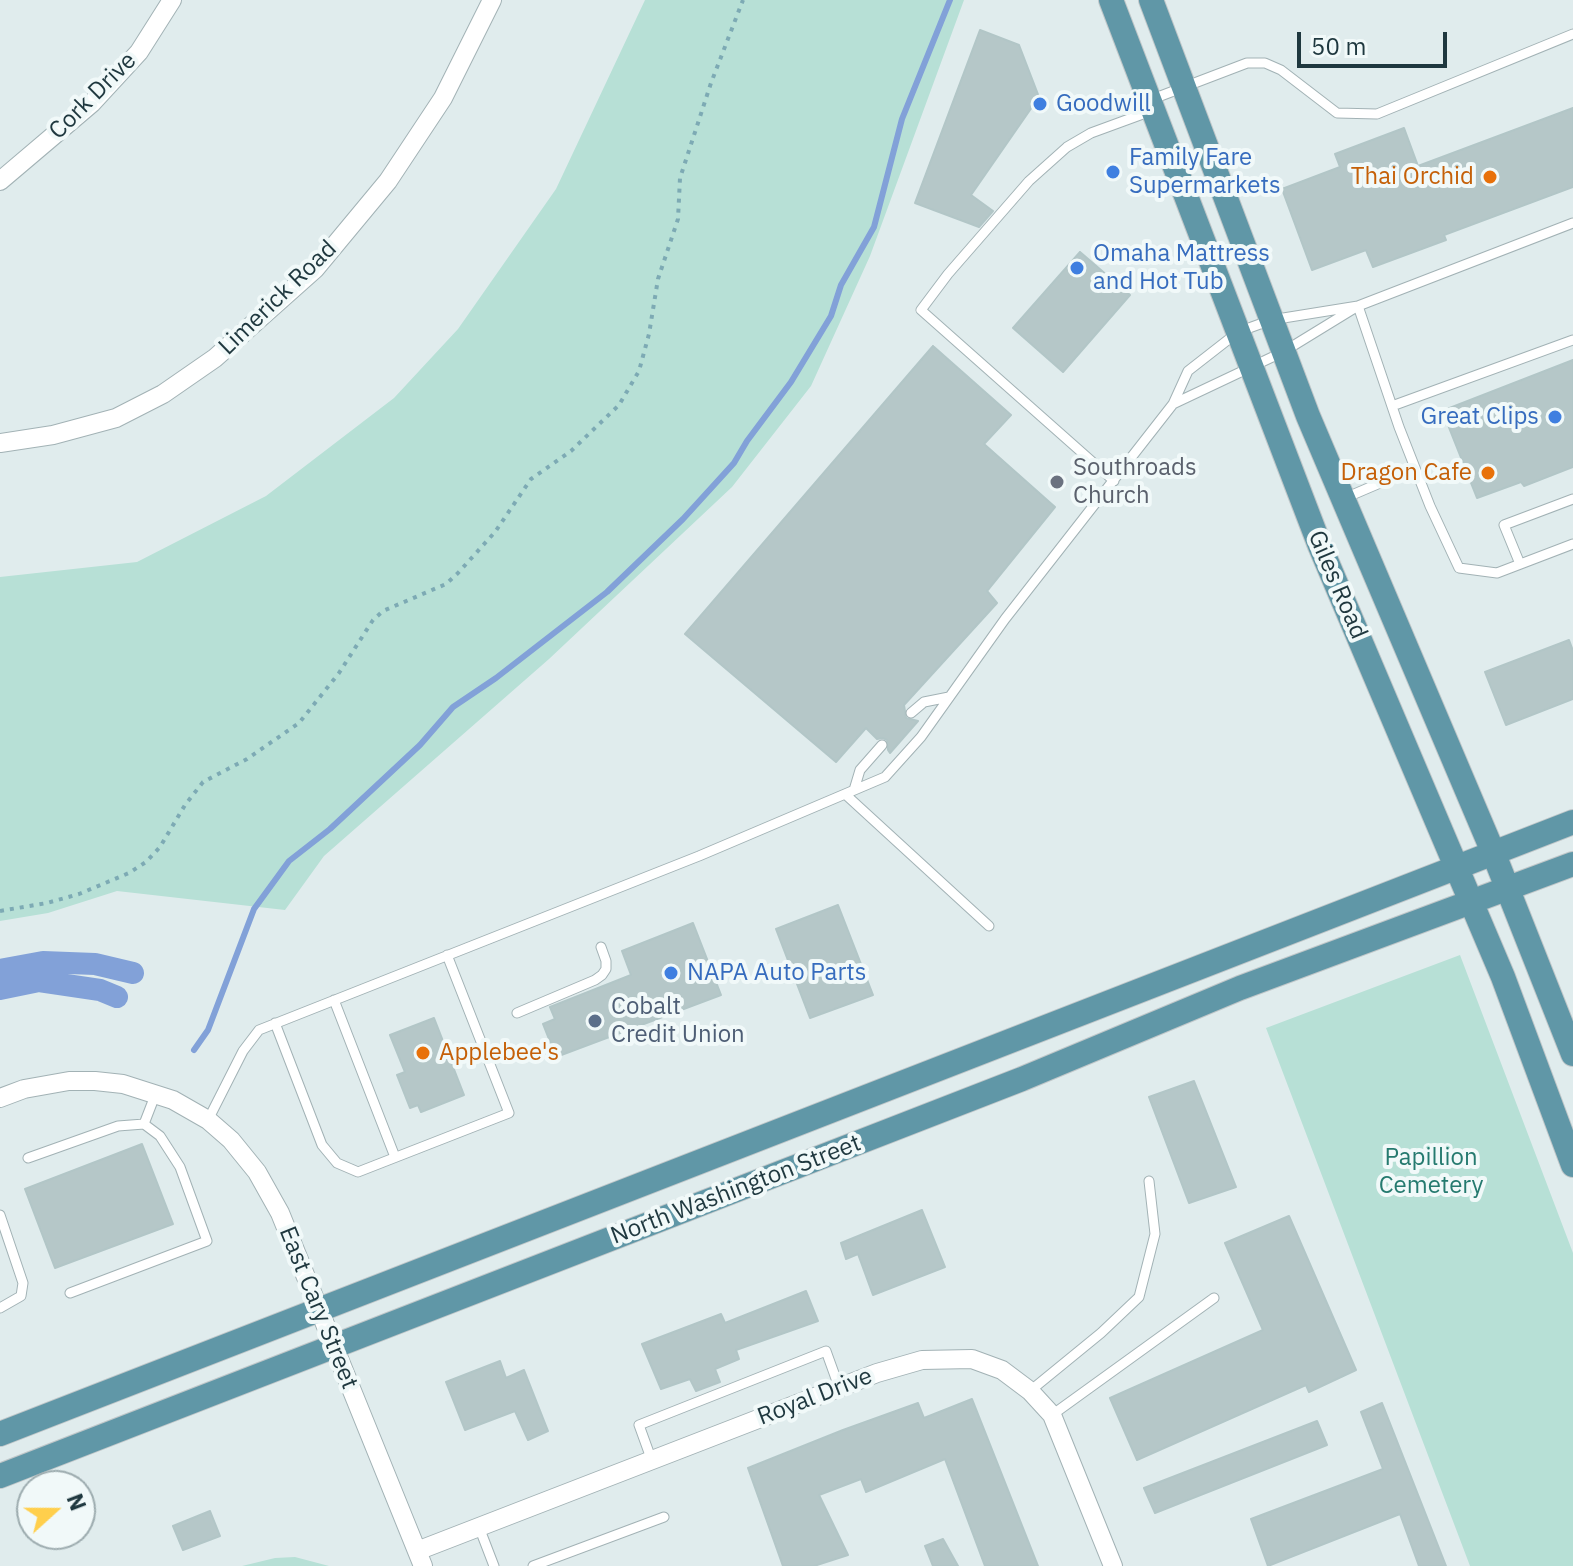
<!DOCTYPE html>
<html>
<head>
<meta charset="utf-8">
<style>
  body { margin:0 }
  #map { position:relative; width:1573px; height:1566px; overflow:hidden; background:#e0eced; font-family:"IBM Plex Sans",sans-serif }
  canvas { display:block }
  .north { position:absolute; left:16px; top:1470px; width:80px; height:80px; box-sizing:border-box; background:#f1f9f9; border:2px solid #9dacaf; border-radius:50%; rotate:69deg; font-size:22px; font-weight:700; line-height:32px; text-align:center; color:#1f383f }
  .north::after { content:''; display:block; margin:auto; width:28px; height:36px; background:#ffcf4c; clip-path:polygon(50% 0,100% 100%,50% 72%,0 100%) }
  .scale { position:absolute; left:1297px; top:32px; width:150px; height:36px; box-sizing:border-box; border:4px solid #1f383f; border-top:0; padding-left:10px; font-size:24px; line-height:28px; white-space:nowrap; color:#1f383f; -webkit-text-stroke:6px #f1f9f9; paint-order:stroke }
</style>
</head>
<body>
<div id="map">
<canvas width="1573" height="1566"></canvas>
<div class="north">N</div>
<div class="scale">50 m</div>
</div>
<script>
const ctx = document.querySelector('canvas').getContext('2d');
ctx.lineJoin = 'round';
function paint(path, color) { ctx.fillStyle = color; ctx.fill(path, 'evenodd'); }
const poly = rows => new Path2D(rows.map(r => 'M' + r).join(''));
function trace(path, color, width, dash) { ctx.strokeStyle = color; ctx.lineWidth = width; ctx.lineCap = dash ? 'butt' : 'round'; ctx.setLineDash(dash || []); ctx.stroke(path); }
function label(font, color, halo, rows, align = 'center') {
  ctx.font = font + ' "IBM Plex Sans",sans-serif'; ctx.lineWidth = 8; ctx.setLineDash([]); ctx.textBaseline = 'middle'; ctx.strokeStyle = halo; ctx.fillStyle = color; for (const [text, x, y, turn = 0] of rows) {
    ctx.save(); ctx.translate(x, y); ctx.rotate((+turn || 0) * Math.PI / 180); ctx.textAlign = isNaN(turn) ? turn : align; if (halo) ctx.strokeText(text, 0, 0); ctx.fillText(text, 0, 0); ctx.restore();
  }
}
paint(poly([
  [645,0,964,0,870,256,811,386,732,487,549,659,324,856,285,910,117,891,48,913,0,921,0,577,137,562,266,496,394,398,458,329,556,189],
  [1460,955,1573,1253,1573,1566,1470,1566,1266,1028],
  [295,1557,329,1566,242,1566,275,1558]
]), '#b7e0d6');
trace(poly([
  [194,1050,208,1030,254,909,289,861,330,829,420,745,453,707,496,678,607,592,683,519,734,463,747,441,791,382,831,316,841,285,874,227,902,119,950,0]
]), '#82a1d8', 6);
trace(poly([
  [0,970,43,962,95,964,133,973],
  [0,989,39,981,100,990,117,997]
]), '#82a1d8', 22);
const building = poly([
  [980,30,1019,45,1039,97,971,195,993,211,979,227,915,203,980,30],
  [1573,108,1573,187,1444,235,1446,240,1373,267,1366,250,1312,270,1282,189,1340,167,1335,154,1404,128,1418,166,1573,108],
  [1080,252,1130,295,1063,372,1013,328,1080,252],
  [933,346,1011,415,984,444,1055,507,987,591,997,603,904,705,906,718,918,721,890,753,888,750,887,740,883,738,877,739,866,728,836,762,685,634,933,346],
  [1573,360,1573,467,1524,486,1521,482,1477,498,1444,415,1449,413,1447,409,1573,360],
  [1569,640,1573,651,1573,699,1506,725,1485,672,1569,640],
  [838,905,873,995,810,1018,776,929,838,905],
  [693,923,721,995,556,1057,543,1024,555,1019,550,1007,631,975,622,951,693,923],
  [434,1018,464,1095,421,1112,418,1105,410,1108,397,1075,405,1072,390,1035,434,1018],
  [1194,1081,1236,1187,1189,1203,1149,1097,1194,1081],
  [142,1144,173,1224,55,1268,25,1189,142,1144],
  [922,1210,945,1267,873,1295,858,1254,846,1259,841,1243,922,1210],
  [1289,1216,1356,1370,1309,1392,1306,1385,1137,1460,1110,1398,1263,1330,1225,1243,1289,1216],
  [806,1291,818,1321,736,1350,739,1359,715,1369,720,1382,696,1391,690,1379,661,1389,642,1344,721,1314,725,1323,806,1291],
  [500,1361,506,1378,524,1370,548,1431,528,1440,515,1411,465,1430,446,1382,500,1361],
  [972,1399,1038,1566,985,1566,945,1459,866,1492,861,1479,819,1495,848,1555,814,1566,783,1566,748,1468,843,1430,918,1403,924,1418,972,1399],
  [1382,1403,1446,1566,1419,1566,1400,1514,1268,1566,1251,1519,1383,1469,1361,1412,1382,1403],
  [1317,1421,1327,1445,1155,1513,1144,1488,1317,1421],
  [210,1511,220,1536,183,1550,173,1526,210,1511],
  [943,1539,958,1566,933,1566,925,1546,943,1539]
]);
paint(building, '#b5c7c8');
trace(building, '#b2c6c7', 2);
const lane = poly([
  [1150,100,1247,63,1265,63,1281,70,1337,113,1377,114,1573,34],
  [1358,306,1399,427,1430,506,1459,568,1497,573,1573,544],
  [1173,404,1283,352,1358,306,1573,223],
  [1392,406,1573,340],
  [1114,481,921,310,948,274,1029,181,1067,147,1091,133,1151,111],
  [1345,498,1415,468],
  [1520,564,1504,525,1573,499],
  [911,713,924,702,949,697],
  [854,790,860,770,882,745],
  [845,794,989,926],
  [334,1000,395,1157],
  [517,1013,595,980,602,975,606,969,606,961,601,947],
  [275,1023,322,1145,337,1163,358,1172,509,1113,447,955],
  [208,1120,243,1051,259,1030,699,856,885,777,921,737,1005,619,1173,404,1188,371,1238,332,1271,320,1358,306],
  [28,1158,118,1126,144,1124,156,1093],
  [0,1215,23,1283,21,1296,0,1308],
  [70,1293,207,1241,180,1167,160,1136,144,1124],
  [1030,1391,1101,1333,1139,1297,1155,1234,1149,1181],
  [1052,1415,1214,1298],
  [652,1461,639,1425,826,1351,839,1387],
  [479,1527,494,1566],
  [533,1566,664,1517]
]);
const street = poly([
  [0,181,92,103,139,52,172,0],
  [0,443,53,435,116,418,163,394,215,358,315,269,388,181,443,98,492,0],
  [0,1098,24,1089,69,1081,95,1081,123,1084,173,1100,208,1120,231,1140,257,1172,280,1213,423,1566],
  [417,1551,877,1373,922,1360,972,1359,1002,1370,1030,1391,1052,1415,1113,1566]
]);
const primary = poly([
  [1111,0,1320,546,1503,977,1573,1165],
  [1151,0,1308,416,1493,852,1573,1054],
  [0,1434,1573,822],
  [0,1476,1022,1079,1240,988,1573,864]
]);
trace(lane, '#a2b2b5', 11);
trace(street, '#a2b2b5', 20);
trace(primary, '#c0c7c9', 26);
trace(poly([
  [0,911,47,903,79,894,129,873,146,862,160,847,185,805,203,782,247,759,299,723,339,673,373,620,383,611,446,584,458,573,495,532,531,479,571,451,619,405,639,371,649,334,658,279,678,219,680,178,711,83,743,0]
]), '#7daab4', 4, [4, 6]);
trace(lane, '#fff', 9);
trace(street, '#fff', 18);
trace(primary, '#6097a7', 24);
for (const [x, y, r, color] of [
  [1040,104,8,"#3f7fe0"],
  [1113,172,8,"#3f7fe0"],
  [1490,177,8,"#e8710a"],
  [1077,268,8,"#3f7fe0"],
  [1555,417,8,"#3f7fe0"],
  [1488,473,8,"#e8710a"],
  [1057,482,8,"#6b7280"],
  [671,973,8,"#3f7fe0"],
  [595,1021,8,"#5c6f8a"],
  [423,1053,8,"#e8710a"]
]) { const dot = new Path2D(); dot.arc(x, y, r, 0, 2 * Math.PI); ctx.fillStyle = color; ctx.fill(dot); trace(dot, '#f1f9f9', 3); }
label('24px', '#1f383f', '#f1f9f9', [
  ["Cork Drive",93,96,-45],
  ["Limerick Road",278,298,-44],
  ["Giles Road",1337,585,67],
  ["North Washington Street",736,1190,-21],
  ["East Cary Street",318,1308,68],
  ["Royal Drive",815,1397,-21]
]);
label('24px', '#366cbe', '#f1f9f9', [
  ["Goodwill",1056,104],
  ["Family Fare",1129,158],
  ["Supermarkets",1129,186],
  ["Omaha Mattress",1093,254],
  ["and Hot Tub",1093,282],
  ["Great Clips",1539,417,"right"],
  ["NAPA Auto Parts",687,973]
], 'left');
label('24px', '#c56008', '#f1f9f9', [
  ["Thai Orchid",1474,177],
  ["Dragon Cafe",1472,473],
  ["Applebee's",439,1053,"left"]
], 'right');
label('24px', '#5b616d', '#f1f9f9', [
  ["Southroads",1073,468],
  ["Church",1073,496]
], 'left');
label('24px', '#4e5e75', '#f1f9f9', [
  ["Cobalt",611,1007],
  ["Credit Union",611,1035]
], 'left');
label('24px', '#257a6f', '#f1f9f9', [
  ["Papillion",1431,1158],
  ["Cemetery",1431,1186]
]);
</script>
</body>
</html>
